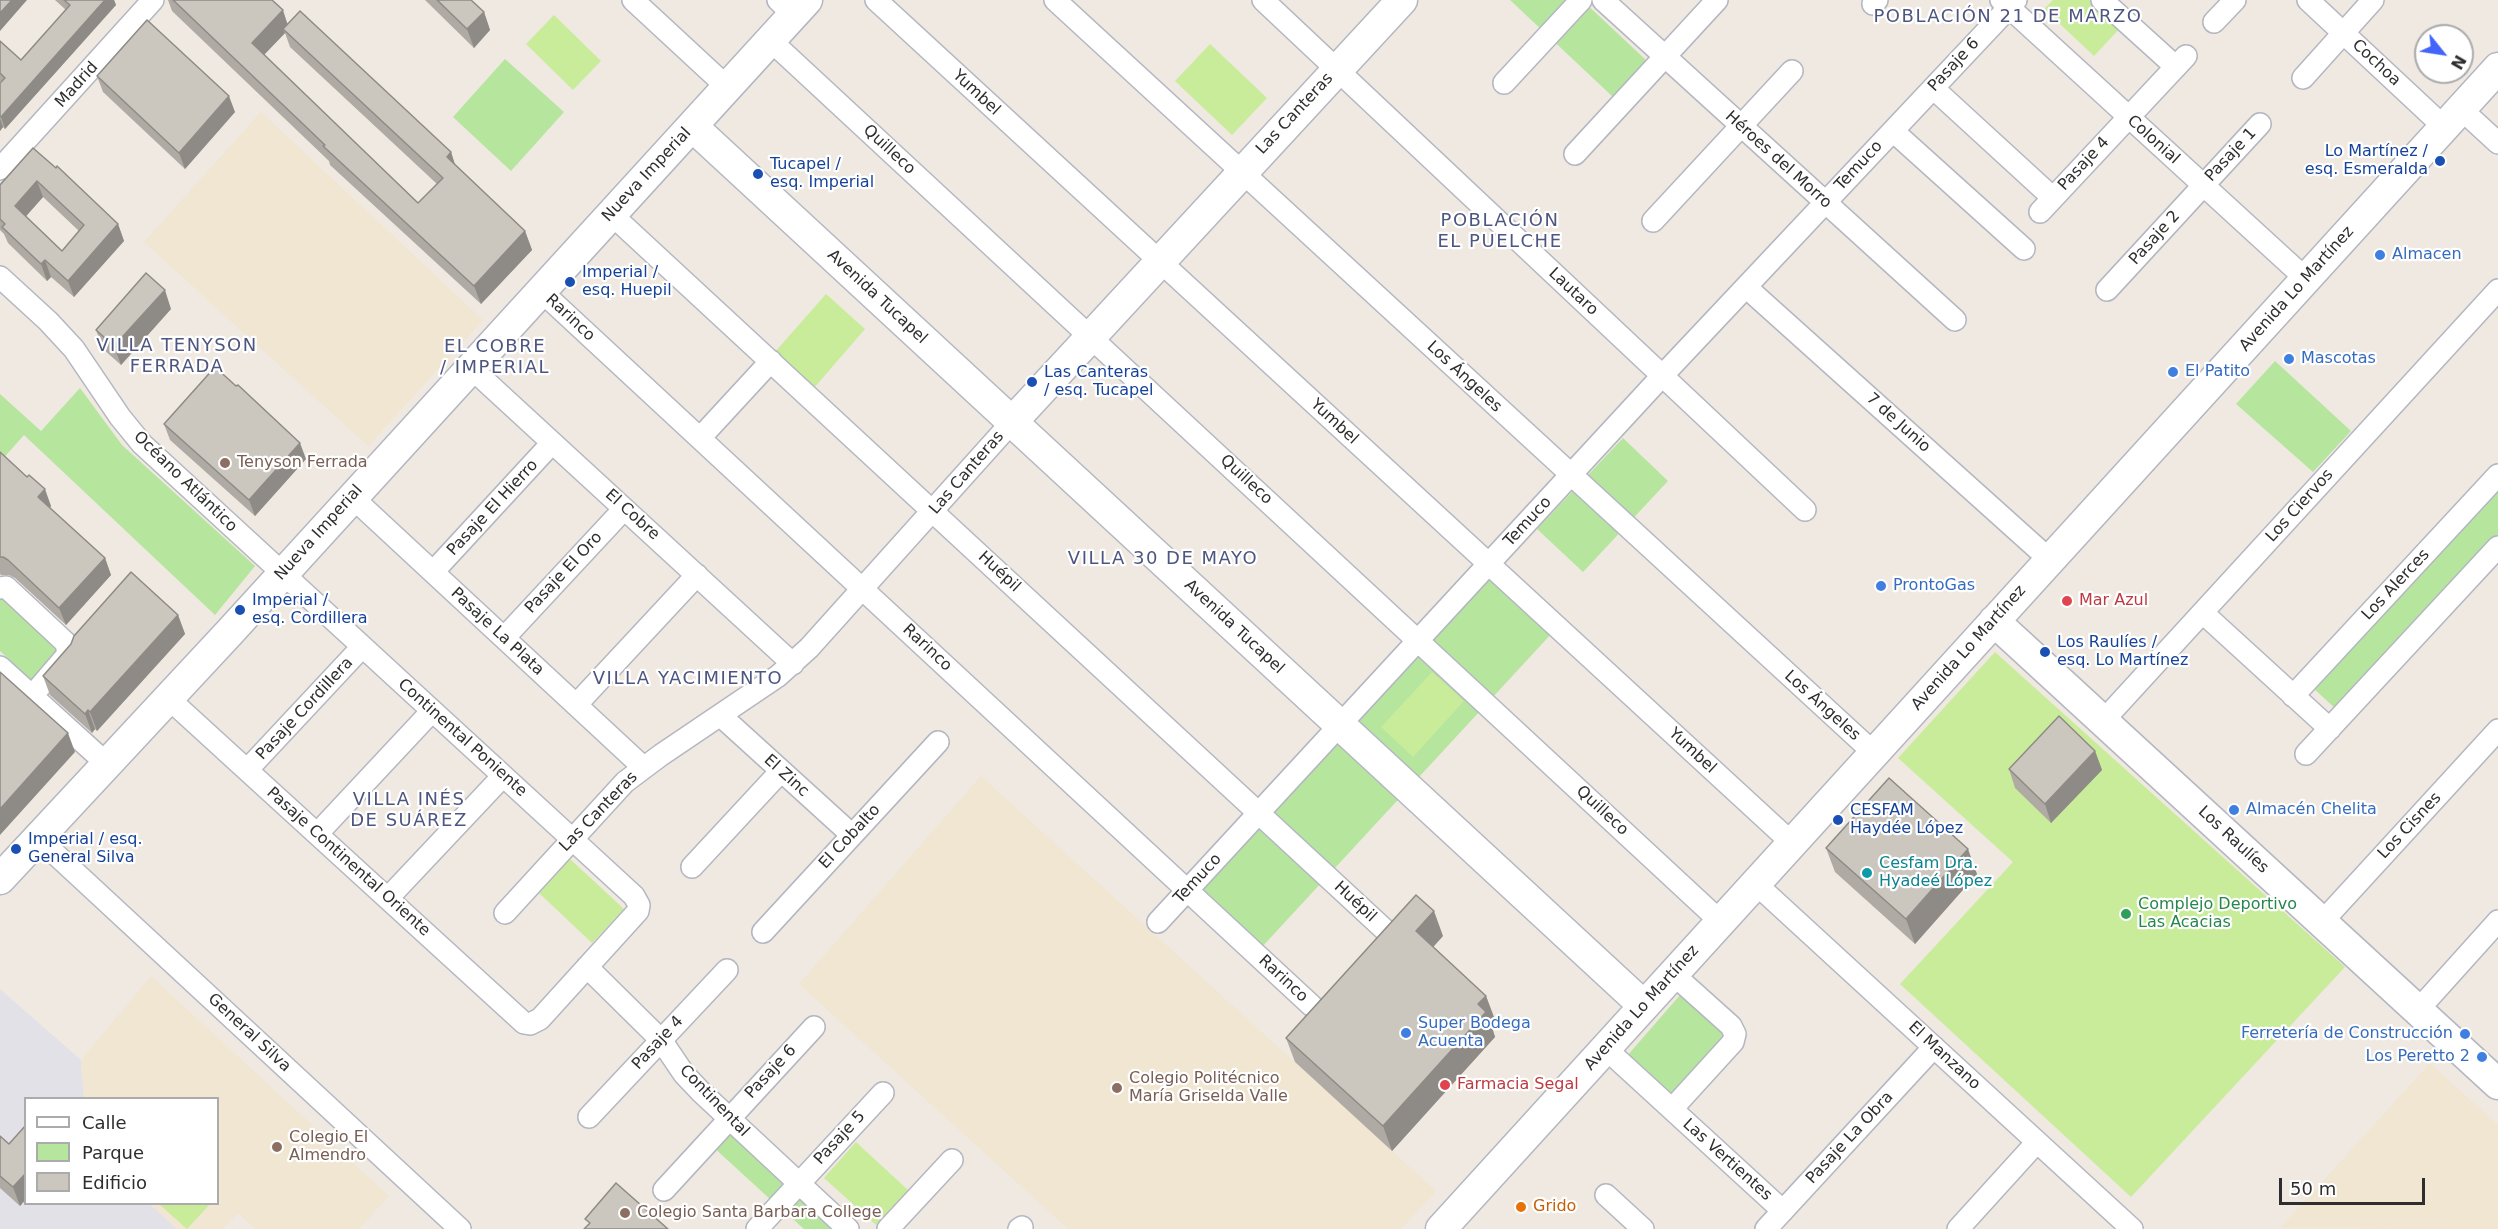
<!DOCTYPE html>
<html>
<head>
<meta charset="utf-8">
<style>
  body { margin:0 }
  #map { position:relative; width:2498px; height:1229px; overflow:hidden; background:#efe9e1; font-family:"DejaVu Sans",sans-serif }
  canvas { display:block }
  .legend { position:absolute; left:24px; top:1097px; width:195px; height:108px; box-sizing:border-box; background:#fff; border:2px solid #ababab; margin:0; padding:8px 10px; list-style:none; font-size:18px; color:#2e2e2e }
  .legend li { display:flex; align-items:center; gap:12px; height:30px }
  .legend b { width:30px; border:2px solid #ababab }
  .north { position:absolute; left:2414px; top:24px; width:60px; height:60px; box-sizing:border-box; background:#fff; border:2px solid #ababab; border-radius:50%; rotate:120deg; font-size:16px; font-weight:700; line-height:24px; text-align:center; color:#2e2e2e }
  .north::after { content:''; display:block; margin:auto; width:21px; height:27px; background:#4264fb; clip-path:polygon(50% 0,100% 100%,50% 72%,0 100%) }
  .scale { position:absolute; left:2279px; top:1178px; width:146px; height:27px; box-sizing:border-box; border:3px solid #2e2e2e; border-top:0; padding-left:8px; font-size:18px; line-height:21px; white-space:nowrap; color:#2e2e2e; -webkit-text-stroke:4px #fff; paint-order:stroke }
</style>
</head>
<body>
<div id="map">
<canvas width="2498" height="1229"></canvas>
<ul class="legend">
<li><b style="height:8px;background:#fff"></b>Calle</li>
<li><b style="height:16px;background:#b6e59e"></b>Parque</li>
<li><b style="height:16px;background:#cbc7bf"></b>Edificio</li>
</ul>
<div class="north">N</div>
<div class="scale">50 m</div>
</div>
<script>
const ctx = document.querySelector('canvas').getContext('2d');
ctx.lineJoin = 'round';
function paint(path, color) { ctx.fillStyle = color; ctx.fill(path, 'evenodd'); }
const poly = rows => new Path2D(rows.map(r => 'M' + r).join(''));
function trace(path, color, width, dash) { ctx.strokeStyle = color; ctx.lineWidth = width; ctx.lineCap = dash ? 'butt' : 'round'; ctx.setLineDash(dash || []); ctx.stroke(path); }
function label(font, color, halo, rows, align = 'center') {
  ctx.font = font + ' "DejaVu Sans",sans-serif'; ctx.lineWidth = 4.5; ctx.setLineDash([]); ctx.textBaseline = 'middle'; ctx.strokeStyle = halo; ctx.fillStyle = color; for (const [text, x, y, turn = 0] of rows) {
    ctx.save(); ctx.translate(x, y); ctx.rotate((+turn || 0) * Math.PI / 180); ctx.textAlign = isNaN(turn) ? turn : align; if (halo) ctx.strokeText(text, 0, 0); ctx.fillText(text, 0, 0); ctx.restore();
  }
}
paint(poly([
  [0,989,81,1060,84,1098,26,1098,26,1204,150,1204,177,1229,0,1229]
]), '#e3e1e8');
paint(poly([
  [261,112,483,320,368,446,144,242],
  [981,776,1436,1191,1401,1229,1068,1229,799,984],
  [151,976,389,1196,359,1229,255,1229,238,1213,222,1229,177,1229,150,1204,218,1204,218,1098,84,1098,81,1060],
  [2430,1063,2498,1125,2498,1229,2280,1228]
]), '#f0e6d1');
paint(poly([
  [1510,0,1582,0,1647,61,1613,97],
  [505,59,564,112,511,171,453,117],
  [2275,361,2351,431,2313,472,2236,404],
  [80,388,122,445,255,566,215,615,24,435,0,462,0,394,41,431],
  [1623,438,1668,481,1583,572,1537,529],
  [2498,486,2498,537,2338,711,2311,686],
  [1487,570,1553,632,1261,948,1200,891],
  [0,595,61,647,32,680,0,651],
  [1680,995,1725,1034,1673,1095,1627,1056],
  [727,1128,786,1183,771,1200,711,1145],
  [799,1196,835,1229,804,1229,784,1211]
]), '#b6e59e');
paint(poly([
  [2053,0,2097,0,2123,25,2094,56,2044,9],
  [554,15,601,61,573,90,526,44],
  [1210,44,1267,98,1232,135,1175,81],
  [826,294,865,329,814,388,774,353],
  [1995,652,2345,967,2131,1197,1900,984,2013,862,1898,758],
  [1432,672,1464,701,1413,757,1381,727],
  [570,859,624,909,592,943,539,893],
  [856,1142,908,1190,876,1225,824,1178],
  [159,1204,210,1204,187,1229]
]), '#c9ec9a');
const street = poly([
  [633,0,727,87],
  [778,0,794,15],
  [876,0,1792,843],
  [1055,0,1874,753],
  [1263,0,1805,510],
  [1603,0,1955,320],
  [2001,0,2306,279],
  [2102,0,2176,67],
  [2308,0,2444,127],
  [1873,4,1877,0],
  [2214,22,2235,0],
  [770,40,1721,922],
  [2303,78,2373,0],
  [1504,83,1581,0],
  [1933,88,2053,198],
  [2461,109,2498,143],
  [1893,131,2024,249],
  [1575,154,1717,0],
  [0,169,153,0],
  [2040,212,2186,56],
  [611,214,1385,930],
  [1653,221,1792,71],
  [0,277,48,321,74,349,120,417,142,444,634,896,639,905,638,911,540,1019,530,1024,524,1023,168,698],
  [1746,287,2050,560],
  [2107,290,2260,124],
  [541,291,1312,1006],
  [470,367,793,664],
  [700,438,771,361],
  [352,497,643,767],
  [433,572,552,443],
  [0,588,6,587,66,643,68,654,32,696],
  [2203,613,2330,729],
  [504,638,624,509],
  [0,667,107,764],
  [2293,696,2498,475],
  [576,705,697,575],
  [721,716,852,835],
  [2103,721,2498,290],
  [2306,754,2498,547],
  [247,770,362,647],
  [317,834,432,711],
  [38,838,460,1229],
  [692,867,781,771],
  [1755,883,2132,1229],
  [388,898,503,776],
  [505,913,625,782,661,755,778,676,809,648,1012,422],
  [1158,922,1662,376,2016,0],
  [2322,922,2498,730],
  [763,932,938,742],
  [587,967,661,1040,684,1074,701,1092,848,1229],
  [2418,1010,2498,921],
  [1605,1048,1783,1211],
  [1672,1109,1733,1042,1735,1034,1731,1026,1673,974],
  [589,1117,727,970],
  [664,1190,814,1027],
  [1606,1195,1643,1229],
  [757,1229,883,1093],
  [888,1229,952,1160],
  [1019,1229,1022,1227],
  [1766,1229,1934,1047],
  [1958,1229,2037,1142]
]);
const secondary = poly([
  [692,126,1644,1006],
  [1012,422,1402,0],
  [1994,621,2498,1084],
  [0,879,229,633,807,0],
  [1441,1229,2498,68]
]);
trace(street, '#b4b7c1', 24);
trace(secondary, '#b4b7c1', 33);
trace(street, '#fff', 21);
trace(secondary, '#fff', 30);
paint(poly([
  [55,0,114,0,116,5,5,129,3,127,0,131,0,83,1,82,0,81,0,41,21,60,66,10],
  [168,0,272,0,288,24,451,152,455,165,525,231,532,250,481,304,330,165,329,161,172,11],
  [285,33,290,47,437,184,418,203,264,55],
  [425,0,471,0,484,12,490,30,474,48],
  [97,76,235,112,185,169,103,92],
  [33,148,118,224,124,241,74,297,51,277,47,281,8,243,4,234,0,230,0,185],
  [43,197,79,231,62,251,26,216],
  [171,309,121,365,103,349,96,330],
  [164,424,306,459,255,516,170,440],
  [0,452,51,506,50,508,105,558,111,575,66,625,15,578,9,575,1,575,0,574],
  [178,615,185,634,97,731,95,729,92,733,50,695,43,676],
  [2095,751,2102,770,2051,823,2015,788,2009,769],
  [1826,848,1977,874,1915,944,1835,872],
  [1443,936,1433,947,1486,996,1495,1020,1491,1024,1495,1037,1392,1151,1295,1062,1286,1038],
  [26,1125,26,1199,20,1206,0,1188,0,1136,9,1144]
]), '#afaba4');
paint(poly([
  [12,0,27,0,0,31,0,13],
  [105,0,114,0,116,5,5,129,1,117],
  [283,10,289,29,283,29,285,33,258,61,252,43],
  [484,12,490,30,474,48,467,29],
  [229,96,235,112,185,169,179,153],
  [0,118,3,127,0,131],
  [451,152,457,171,447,157],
  [37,181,43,197,21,222,15,206],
  [118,224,124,241,74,297,68,281],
  [525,231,532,250,481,304,474,286],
  [45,260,51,277,47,281,41,264],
  [165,290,171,309,121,365,114,346],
  [300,443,306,459,255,516,249,500],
  [45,489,51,506,44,514,38,497],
  [105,558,111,575,66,625,59,608],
  [178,615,185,634,97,731,90,712],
  [88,710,95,729,92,733,85,714],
  [68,733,75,752,0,835,0,809],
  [2095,751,2102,770,2051,823,2045,804],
  [1968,849,1977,874,1915,944,1906,919],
  [1434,911,1443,936,1425,956,1416,931],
  [1486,996,1495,1020,1491,1024,1495,1037,1392,1151,1383,1126,1478,1004],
  [26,1173,26,1199,20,1206,13,1187]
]), '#8e8b86');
const building = poly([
  [0,0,12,0,0,13,0,0],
  [64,0,105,0,1,117,0,116,0,83,5,78,0,73,0,41,21,60,70,5,64,0],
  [173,0,272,0,283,10,252,43,418,203,443,178,283,29,300,11,451,152,447,157,525,231,474,286,323,146,325,145,173,0],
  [437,0,471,0,484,12,467,29,437,0],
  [147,20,229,96,179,153,97,76,147,20],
  [33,148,56,168,57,166,118,224,68,281,45,260,41,264,2,227,5,224,0,219,0,185,33,148],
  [37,181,84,225,62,251,15,206,37,181],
  [146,273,165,290,114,346,96,330,146,273],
  [215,367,236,386,238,385,300,443,249,500,164,424,215,367],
  [0,452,27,477,29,475,45,489,38,497,105,558,59,608,8,560,3,557,0,557,0,452],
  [131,572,178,615,90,712,88,710,85,714,43,676,71,644,74,636,131,572],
  [0,672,68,733,0,809,0,672],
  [2059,716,2095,751,2045,804,2009,769,2059,716],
  [1889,778,1968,849,1906,919,1826,848,1889,778],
  [1416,895,1434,911,1416,931,1486,996,1478,1004,1486,1012,1383,1126,1286,1038,1416,895],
  [26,1125,26,1173,13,1187,0,1176,0,1136,9,1144,26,1125],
  [616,1183,668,1229,584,1229,590,1223,585,1219,616,1183]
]);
paint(building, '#cbc7bf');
trace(building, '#8e8b86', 1.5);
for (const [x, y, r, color] of [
  [2440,161,6,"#1a4fb4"],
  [758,174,6,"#1a4fb4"],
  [2380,255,6,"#3f7fe0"],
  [570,282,6,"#1a4fb4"],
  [2289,359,6,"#3f7fe0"],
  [2173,372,6,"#3f7fe0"],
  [1032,382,6,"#1a4fb4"],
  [225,463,6,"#8d6e63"],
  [1881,586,6,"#3f7fe0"],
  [2067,601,6,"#e0444e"],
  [240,610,6,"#1a4fb4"],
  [2045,652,6,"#1a4fb4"],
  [2234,810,6,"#3f7fe0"],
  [1838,820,6,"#1a4fb4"],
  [16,849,6,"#1a4fb4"],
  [1867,873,6,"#0f9aa8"],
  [2126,914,6,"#2e9e5b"],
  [1406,1033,6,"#3f7fe0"],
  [2465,1034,6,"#3f7fe0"],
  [2482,1057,6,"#3f7fe0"],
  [1445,1085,6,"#e0444e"],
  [1117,1088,6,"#8d6e63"],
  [277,1147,6,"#8d6e63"],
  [1521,1207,6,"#e8710a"],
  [625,1213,6,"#8d6e63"]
]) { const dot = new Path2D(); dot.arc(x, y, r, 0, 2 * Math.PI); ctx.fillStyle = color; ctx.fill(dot); trace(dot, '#fff', 2); }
label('16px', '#2e2e2e', '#fff', [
  ["Cochoa",2376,63,43],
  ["Pasaje 6",1954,65,-47],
  ["Madrid",77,85,-48],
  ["Yumbel",976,93,43],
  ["Las Canteras",1295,114,-47],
  ["Colonial",2153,140,42],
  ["Quilleco",889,150,43],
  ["Pasaje 1",2231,155,-47],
  ["Héroes del Morro",1778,160,42],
  ["Pasaje 4",2084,164,-47],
  ["Temuco",1859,166,-47],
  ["Nueva Imperial",647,175,-47],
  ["Pasaje 2",2155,238,-48],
  ["Avenida Lo Martínez",2297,289,-48],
  ["Lautaro",1573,292,43],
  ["Avenida Tucapel",877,297,43],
  ["Rarinco",570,318,43],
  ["Los Ángeles",1464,377,43],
  ["Yumbel",1334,422,43],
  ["7 de Junio",1898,423,42],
  ["Las Canteras",967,473,-49],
  ["Quilleco",1246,480,43],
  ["Océano Atlántico",185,482,44],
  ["Los Ciervos",2300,506,-48],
  ["Pasaje El Hierro",493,508,-47],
  ["El Cobre",632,515,42],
  ["Temuco",1528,522,-47],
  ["Nueva Imperial",319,533,-48],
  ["Huépil",999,572,43],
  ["Pasaje El Oro",564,573,-47],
  ["Los Alerces",2396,585,-47],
  ["Avenida Tucapel",1234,627,43],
  ["Pasaje La Plata",497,632,43],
  ["Rarinco",927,648,43],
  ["Avenida Lo Martínez",1969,648,-48],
  ["Los Ángeles",1822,706,42],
  ["Pasaje Cordillera",305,709,-47],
  ["Continental Poniente",462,738,42],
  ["Yumbel",1692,751,43],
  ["El Zinc",786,776,42],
  ["Quilleco",1602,811,43],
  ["Las Canteras",599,812,-46],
  ["Los Cisnes",2410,826,-47],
  ["El Cobalto",850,837,-47],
  ["Los Raulíes",2233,840,43],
  ["Pasaje Continental Oriente",348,862,42],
  ["Temuco",1198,879,-47],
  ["Huépil",1355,902,43],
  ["Rarinco",1283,979,43],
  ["Avenida Lo Martínez",1642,1008,-48],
  ["General Silva",249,1033,43],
  ["Pasaje 4",658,1043,-47],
  ["El Manzano",1944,1056,43],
  ["Pasaje 6",771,1072,-47],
  ["Continental",714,1101,46],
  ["Pasaje 5",840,1138,-47],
  ["Pasaje La Obra",1850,1138,-47],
  ["Las Vertientes",1727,1160,42]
]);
label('16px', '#164399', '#fff', [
  ["Lo Martínez /",2428,152,"right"],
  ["esq. Esmeralda",2428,170,"right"],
  ["Tucapel /",770,165],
  ["esq. Imperial",770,183],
  ["Imperial /",582,273],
  ["esq. Huepil",582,291],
  ["Las Canteras",1044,373],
  ["/ esq. Tucapel",1044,391],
  ["Imperial /",252,601],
  ["esq. Cordillera",252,619],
  ["Los Raulíes /",2057,643],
  ["esq. Lo Martínez",2057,661],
  ["CESFAM",1850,811],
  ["Haydée López",1850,829],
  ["Imperial / esq.",28,840],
  ["General Silva",28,858]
], 'left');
label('16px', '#366cbe', '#fff', [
  ["Almacen",2392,255],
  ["Mascotas",2301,359],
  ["El Patito",2185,372],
  ["ProntoGas",1893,586],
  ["Almacén Chelita",2246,810],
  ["Super Bodega",1418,1024],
  ["Acuenta",1418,1042],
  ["Ferretería de Construcción",2453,1034,"right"],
  ["Los Peretto 2",2470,1057,"right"]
], 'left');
label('16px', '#785e54', '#fff', [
  ["Tenyson Ferrada",237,463],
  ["Colegio Politécnico",1129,1079],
  ["María Griselda Valle",1129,1097],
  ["Colegio El",289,1138],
  ["Almendro",289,1156],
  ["Colegio Santa Barbara College",637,1213]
], 'left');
label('16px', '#be3a42', '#fff', [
  ["Mar Azul",2079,601],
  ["Farmacia Segal",1457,1085]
], 'left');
label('16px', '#0d838f', '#fff', [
  ["Cesfam Dra.",1879,864],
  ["Hyadeé López",1879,882]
], 'left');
label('16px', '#27864d', '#fff', [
  ["Complejo Deportivo",2138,905],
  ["Las Acacias",2138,923]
], 'left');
label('16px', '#c56008', '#fff', [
  ["Grido",1533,1207]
], 'left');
ctx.letterSpacing = '1.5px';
label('18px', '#4d5680', '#fff', [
  ["POBLACIÓN 21 DE MARZO",2008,17],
  ["POBLACIÓN",1500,221],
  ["EL PUELCHE",1500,242],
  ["VILLA TENYSON",177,346],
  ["FERRADA",177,367],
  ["EL COBRE",495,347],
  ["/ IMPERIAL",495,368],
  ["VILLA 30 DE MAYO",1163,559],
  ["VILLA YACIMIENTO",688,679],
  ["VILLA INÉS",409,800],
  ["DE SUÁREZ",409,821]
]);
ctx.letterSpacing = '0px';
</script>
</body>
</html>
